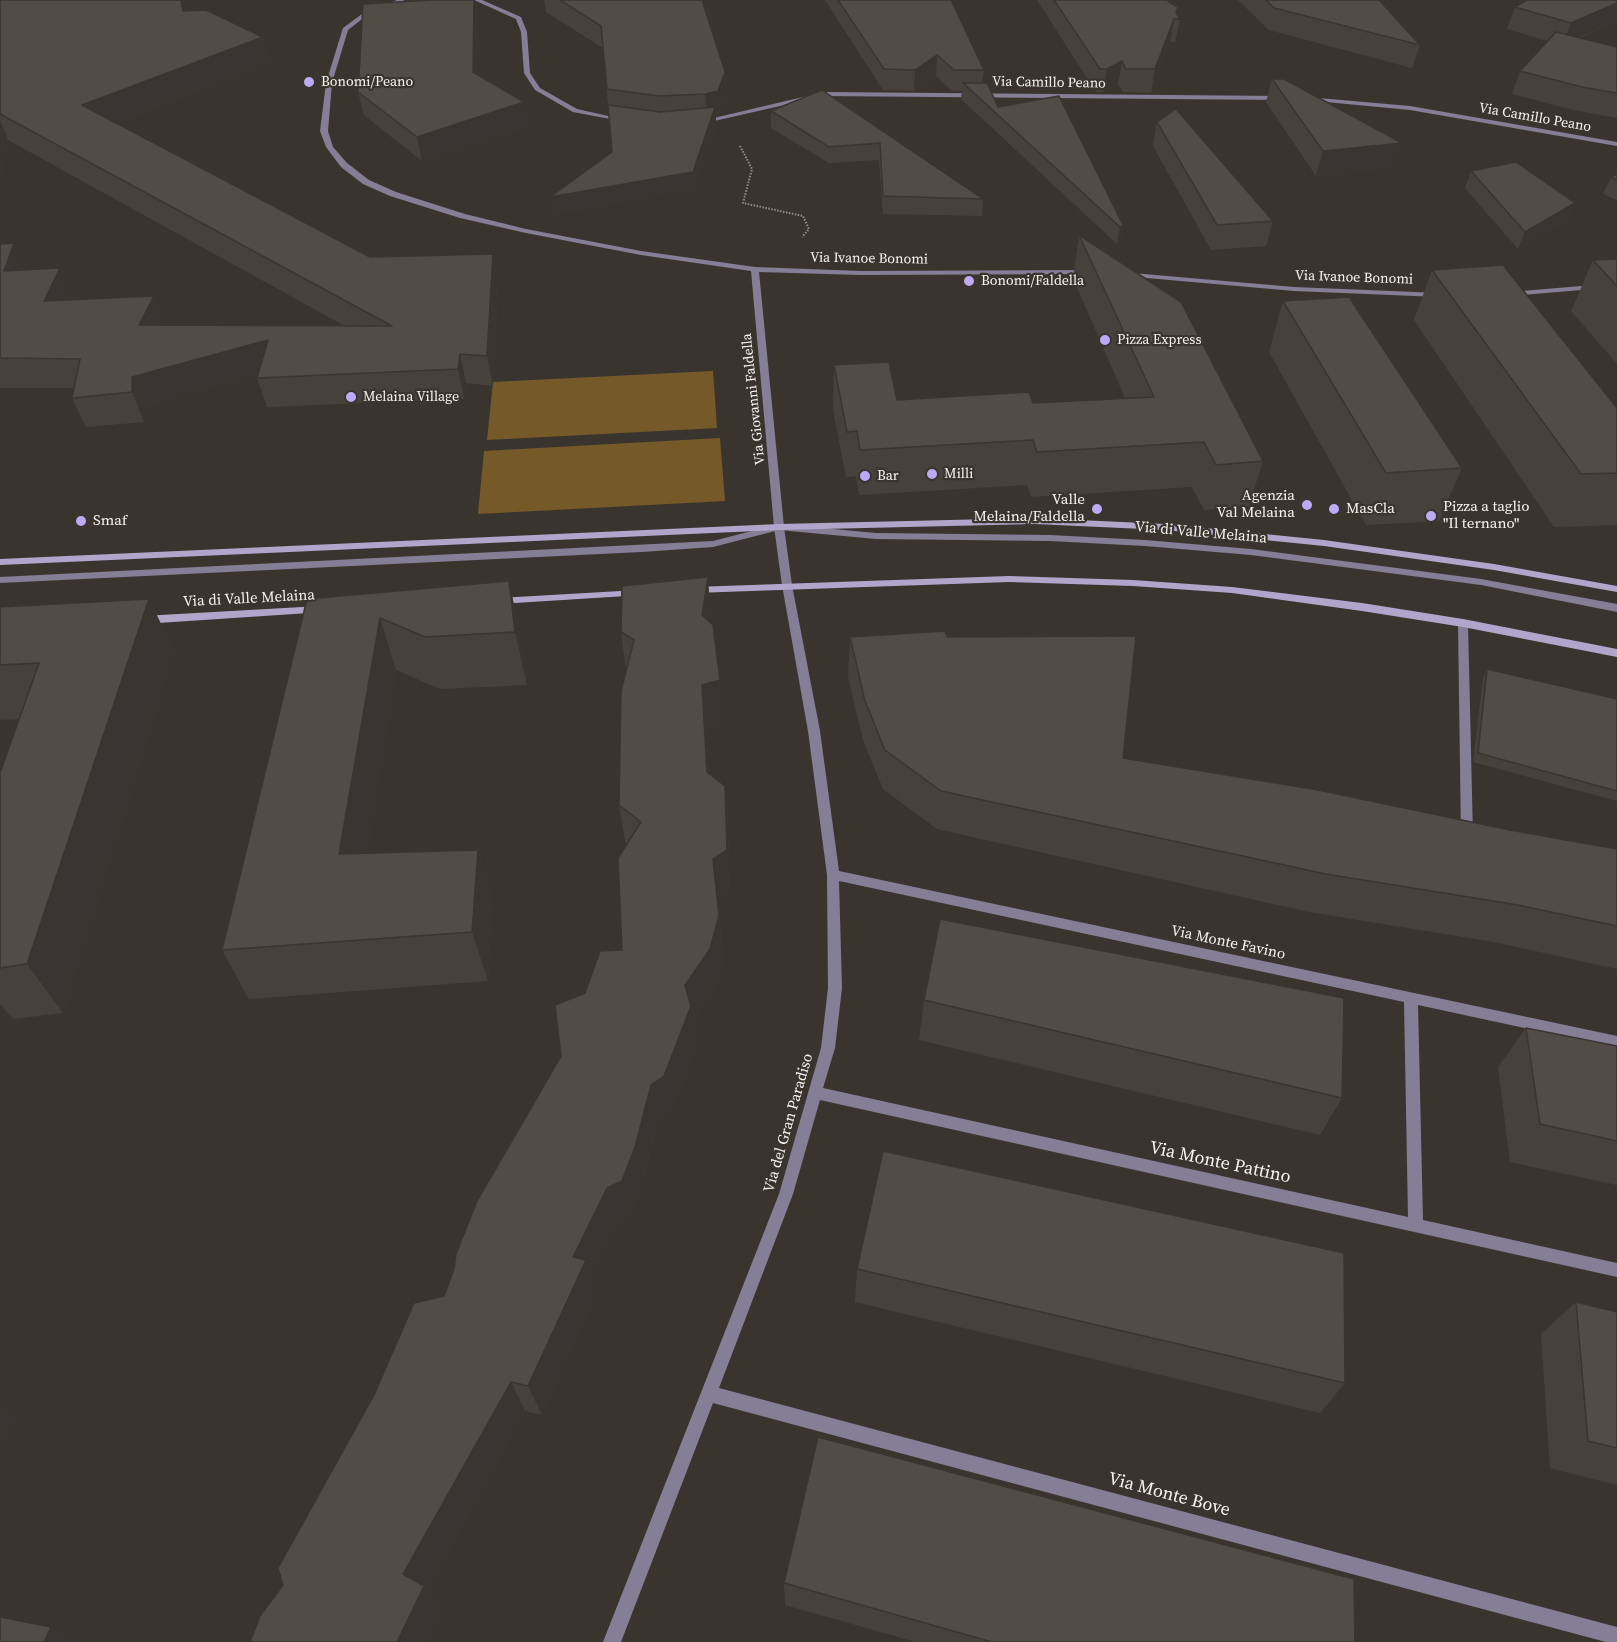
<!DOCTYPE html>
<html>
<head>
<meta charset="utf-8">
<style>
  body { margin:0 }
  canvas { display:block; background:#39352e }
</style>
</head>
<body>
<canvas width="1617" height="1642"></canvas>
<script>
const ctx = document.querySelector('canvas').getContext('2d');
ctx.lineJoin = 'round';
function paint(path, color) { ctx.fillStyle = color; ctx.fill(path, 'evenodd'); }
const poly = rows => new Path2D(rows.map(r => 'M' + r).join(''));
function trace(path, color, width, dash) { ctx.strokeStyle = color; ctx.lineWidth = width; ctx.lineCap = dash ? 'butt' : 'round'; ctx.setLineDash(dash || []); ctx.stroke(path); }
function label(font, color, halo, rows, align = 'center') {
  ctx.font = font + ' "Source Serif 4",serif'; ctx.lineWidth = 4.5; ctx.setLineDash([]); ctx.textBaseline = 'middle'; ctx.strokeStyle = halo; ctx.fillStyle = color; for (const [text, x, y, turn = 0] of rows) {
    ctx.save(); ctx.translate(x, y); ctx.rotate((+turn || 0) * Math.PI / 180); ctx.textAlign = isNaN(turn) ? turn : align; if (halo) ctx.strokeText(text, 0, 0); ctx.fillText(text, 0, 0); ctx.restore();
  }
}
paint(poly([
  [713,371,717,428,487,440,493,382],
  [720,438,725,501,478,514,484,451]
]), '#755928');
trace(poly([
  [740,146,752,169,743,203,803,216,809,229,802,237]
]), '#908d87', 2, [1.5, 1.5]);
paint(poly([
  [779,524,876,533,1050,535,1145,540,1251,549,1481,579,1617,604,1617,612,1481,585,1251,555,1145,546,1050,541,876,539,779,530,713,547,642,552,0,583,0,577,713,541,779,524],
  [1463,619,1468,623,1473,837,1471,840,1467,842,1463,840,1461,837,1458,623,1463,619]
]), '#847e96');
paint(poly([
  [397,0,405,0,366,16,348,30,332,83,328,131,333,147,347,163,369,180,396,192,465,214,526,229,641,251,755,267,861,271,1089,270,1093,272,1089,274,861,275,759,272,784,527,792,585,820,731,839,871,1617,1036,1617,1048,1418,1005,1423,1220,1617,1263,1617,1277,820,1100,793,1194,719,1388,1617,1627,1617,1642,1606,1642,713,1403,621,1642,603,1642,779,1194,821,1048,828,988,827,875,808,731,782,585,774,527,751,271,641,255,526,233,460,218,390,196,363,184,341,167,326,147,320,131,326,83,343,28,362,14,397,0],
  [839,881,1404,1002,1408,1217,823,1088,835,1048,842,988,839,881],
  [474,0,482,0,521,17,527,32,530,73,540,88,577,109,626,120,626,122,573,112,535,90,524,73,521,32,516,19,474,0],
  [824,92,1283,96,1286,98,1283,100,824,96,701,124,697,122,824,92],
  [1307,97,1410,106,1617,142,1617,146,1410,110,1305,100,1304,99,1307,97],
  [1121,272,1294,287,1439,293,1443,295,1439,297,1294,291,1124,276,1120,274,1121,272],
  [1617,283,1617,287,1510,296,1506,294,1510,292,1617,283]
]), '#847e96');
paint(poly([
  [1035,518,1165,524,1324,540,1494,564,1617,586,1617,592,1494,570,1324,546,1165,530,1035,524,779,530,0,565,0,559,779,524,1035,518],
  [1009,576,1133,580,1232,587,1362,603,1463,619,1617,649,1617,657,1463,627,1362,611,1232,593,1133,586,1009,582,694,593,689,590,694,587,1009,576],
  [638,590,643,593,642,595,499,604,494,601,499,598,638,590],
  [320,606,324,608,325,610,324,612,143,624,138,620,143,616,320,606]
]), '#b0a6cc');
paint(poly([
  [0,0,184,0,186,11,263,37,270,63,116,123,370,257,498,282,493,386,466,383,464,399,267,407,257,378,258,375,144,407,144,422,86,427,72,398,74,388,0,388,0,244,26,270,72,297,71,300,165,325,345,326,8,140,0,179],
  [544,0,702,0,726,96,719,114,716,115,716,124,694,189,552,214,550,197,612,152,603,48,546,12],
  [825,0,951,0,984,70,982,83,998,107,1123,225,1120,242,1117,244,961,99,962,91,952,91,936,76,914,91,883,90],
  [1037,0,1167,0,1169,2,1178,7,1177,15,1180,19,1175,42,1170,42,1151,93,1123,92,1118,84,1103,92,1096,92],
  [1238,0,1379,0,1420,45,1412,68,1269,30],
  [1515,7,1617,21,1580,38,1617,47,1617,118,1573,110,1512,94,1520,71,1548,41,1507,29],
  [477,20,477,74,528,126,422,161,364,115,358,92],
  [1272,79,1394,167,1316,176,1266,102],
  [822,90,983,199,982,216,883,214,879,160,829,163,771,128,771,111],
  [1157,122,1273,221,1266,246,1211,250,1153,146],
  [1471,171,1575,203,1568,220,1518,249,1465,188],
  [1617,174,1617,200,1603,194,1611,177],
  [1079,235,1263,461,1249,506,1204,510,1192,487,1031,497,1027,485,859,495,856,476,846,477,833,410,834,365,897,400,1033,403,1125,398,1073,278],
  [1617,259,1617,364,1571,311,1593,260],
  [1432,270,1617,408,1617,525,1554,527,1414,320],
  [1283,301,1462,468,1439,521,1366,525,1269,352],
  [509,581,520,634,527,685,440,689,396,670,367,854,478,850,492,901,488,981,249,999,222,950,307,599],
  [149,599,174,651,63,1013,13,1019,1,1005,0,1005,0,773,19,719,0,720,0,607],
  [711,621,723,723,705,728,708,773,725,786,728,829,730,892,718,900,723,958,714,990,693,1021,696,1045,670,1114,657,1123,642,1183,630,1216,616,1223,590,1275,596,1294,542,1415,525,1411,427,1590,444,1608,283,1585,444,1296,561,1056,585,993,622,950,626,847,619,805,626,671,621,632],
  [850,637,947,637,1123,758,1510,830,1617,849,1617,969,1494,942,1309,912,937,829,883,789,863,740,848,677],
  [1487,669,1617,699,1617,801,1473,762,1483,678],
  [924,1000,1342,1098,1320,1135,919,1040],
  [1526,1028,1617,1046,1617,1185,1510,1162,1498,1067],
  [857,1269,1345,1383,1320,1413,855,1302],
  [1576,1302,1617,1312,1617,1485,1550,1468,1541,1334],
  [784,1583,1355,1642,916,1642,785,1605]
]), '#46413b');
paint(poly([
  [181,0,184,0,191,37,183,11],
  [474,0,477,20,477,95,473,72],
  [1617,3,1617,21,1562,45,1571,23],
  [1174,19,1170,42,1151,93,1155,69],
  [263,37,270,63,92,132,82,105],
  [937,55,936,76,914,91,915,70],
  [1122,61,1118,84,1103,92,1107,69],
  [725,72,726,96,719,114,716,115,716,124,694,189,552,214,550,197,707,118,705,94],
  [524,102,528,126,422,161,417,137],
  [0,120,8,140,0,179],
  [1402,143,1394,167,1316,176,1323,151],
  [1575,203,1568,220,1518,249,1525,232],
  [1123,225,1120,242,1117,244,1120,227],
  [14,243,27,272,4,271],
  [493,254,498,282,493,386,487,356],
  [60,268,72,297,57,330,44,301],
  [154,296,165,325,139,325],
  [268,340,277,370,144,407,144,422,132,392,132,377],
  [460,354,466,383,464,399,458,369],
  [708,577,711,621,705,659,702,615],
  [509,581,520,634,527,685,515,632],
  [149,599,174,651,63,1013,27,964],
  [380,618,396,670,359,905,339,854],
  [720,680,723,723,705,728,711,815,702,685],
  [725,786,728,829,730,892,717,901,713,859],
  [478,850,492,901,488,981,472,932],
  [719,916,723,958,714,990,693,1021,696,1045,670,1114,657,1123,642,1183,630,1216,616,1223,590,1275,596,1294,542,1415,528,1386,573,1257,607,1188,651,1085,685,985],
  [511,1382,525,1411,427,1590,444,1608,428,1642,397,1642,403,1574],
  [0,1403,20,1418,0,1451],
  [51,1627,82,1642,44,1642]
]), '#393530');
const building = poly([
  [0,0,181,0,183,11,206,10,263,37,82,105,370,257,493,254,487,356,460,354,458,369,257,378,268,340,132,377,132,392,72,398,80,359,0,358,0,244,14,243,4,271,60,268,44,301,154,296,139,325,392,326,0,114,0,0],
  [432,0,474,0,473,72,524,102,417,137,358,92,363,4,432,0],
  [560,0,702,0,725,72,718,91,705,94,659,96,607,89,601,26,560,0],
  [838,0,951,0,984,70,954,70,937,55,915,70,884,69,838,0],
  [1054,0,1167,0,1169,2,1178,7,1176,13,1180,19,1174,19,1155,69,1126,69,1122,61,1107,69,1100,69,1054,0],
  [1266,0,1379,0,1420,45,1274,8,1266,0],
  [1527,0,1617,0,1617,3,1571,23,1515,7,1527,0],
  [1556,32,1617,47,1617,93,1582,87,1520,71,1556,32],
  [1272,79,1284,79,1402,143,1323,151,1272,79],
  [963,83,987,83,998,107,1059,96,1123,225,1120,227,963,83],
  [822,90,983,199,883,196,880,143,829,147,771,111,822,90],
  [608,105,660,112,715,107,693,172,550,197,612,152,608,105],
  [1176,109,1273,221,1217,225,1157,122,1176,109],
  [1516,162,1575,203,1525,232,1471,171,1516,162],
  [1617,174,1617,180,1611,177,1617,174],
  [1079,235,1181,302,1263,461,1216,465,1204,442,1037,452,1033,440,860,450,857,431,847,432,834,365,889,362,897,400,1029,392,1033,403,1154,397,1079,235],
  [1617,259,1617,286,1593,260,1617,259],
  [1503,265,1617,408,1617,473,1581,474,1432,270,1503,265],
  [1349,297,1462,468,1386,473,1283,301,1349,297],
  [708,577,702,615,713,625,720,680,702,685,707,772,725,786,727,850,713,859,719,916,710,949,685,985,691,1006,664,1076,651,1085,635,1147,622,1181,607,1188,573,1257,586,1260,528,1386,511,1382,403,1574,424,1586,397,1642,250,1642,260,1616,283,1585,278,1568,374,1395,414,1303,444,1296,454,1269,456,1254,477,1201,561,1056,555,1005,585,993,600,951,622,950,618,858,641,822,619,805,621,691,634,640,621,632,622,586,708,577],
  [509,581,515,632,425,637,380,618,339,854,478,850,472,932,222,950,307,599,509,581],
  [149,599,27,964,0,968,0,773,39,663,0,665,0,607,149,599],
  [945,631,947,637,1136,636,1123,758,1318,790,1510,830,1617,849,1617,926,1518,905,1326,874,941,791,885,750,865,701,850,637,945,631],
  [1487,669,1617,699,1617,791,1478,753,1487,669],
  [940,919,1344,998,1342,1098,924,1000,940,919],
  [1526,1028,1617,1046,1617,1141,1540,1124,1526,1028],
  [883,1151,1344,1253,1345,1383,857,1269,883,1151],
  [1576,1302,1617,1312,1617,1448,1588,1441,1576,1302],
  [818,1437,1354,1579,1355,1642,992,1642,784,1583,818,1437],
  [0,1617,51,1627,44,1642,0,1642,0,1617]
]);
paint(building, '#514c45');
trace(building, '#393530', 1.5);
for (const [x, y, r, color] of [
  [309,82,6,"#bea9f5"],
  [969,281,6,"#bea9f5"],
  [1105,340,6,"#bea9f5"],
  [351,397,6,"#bea9f5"],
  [932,474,6,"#bea9f5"],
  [865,476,6,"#bea9f5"],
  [1307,505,6,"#bea9f5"],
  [1097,509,6,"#bea9f5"],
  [1334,509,6,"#bea9f5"],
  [1431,516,6,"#bea9f5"],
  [81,521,6,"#bea9f5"]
]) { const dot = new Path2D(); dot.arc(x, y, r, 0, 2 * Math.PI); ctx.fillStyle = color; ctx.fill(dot); trace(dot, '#39352e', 2); }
label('14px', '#f6f3ef', '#39352e', [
  ["Bonomi/Peano",321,82],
  ["Bonomi/Faldella",981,281],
  ["Pizza Express",1117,340],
  ["Melaina Village",363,397],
  ["Milli",944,474],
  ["Bar",877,476]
], 'left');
label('14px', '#f6f3ef', '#39352e', [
  ["Via Camillo Peano",1049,83,1],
  ["Via Camillo Peano",1535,118,10],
  ["Via Ivanoe Bonomi",869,259,1],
  ["Via Ivanoe Bonomi",1354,278,2],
  ["Via Giovanni Faldella",754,399,-96]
]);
label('15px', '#f6f3ef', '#39352e', [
  ["Agenzia",1295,496,"right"],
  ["Val Melaina",1295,513,"right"],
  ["Valle",1085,500,"right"],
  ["Melaina/Faldella",1085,517,"right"],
  ["Pizza a taglio",1443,507],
  ["\"Il ternano\"",1443,524],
  ["MasCla",1346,509],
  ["Smaf",93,521]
], 'left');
label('15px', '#f6f3ef', '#39352e', [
  ["Via di Valle Melaina",1201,533,5],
  ["Via di Valle Melaina",249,599,-3],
  ["Via Monte Favino",1228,943,12],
  ["Via del Gran Paradiso",789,1123,-74]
]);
label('18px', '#f6f3ef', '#39352e', [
  ["Via Monte Pattino",1220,1163,12],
  ["Via Monte Bove",1169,1495,15]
]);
</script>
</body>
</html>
